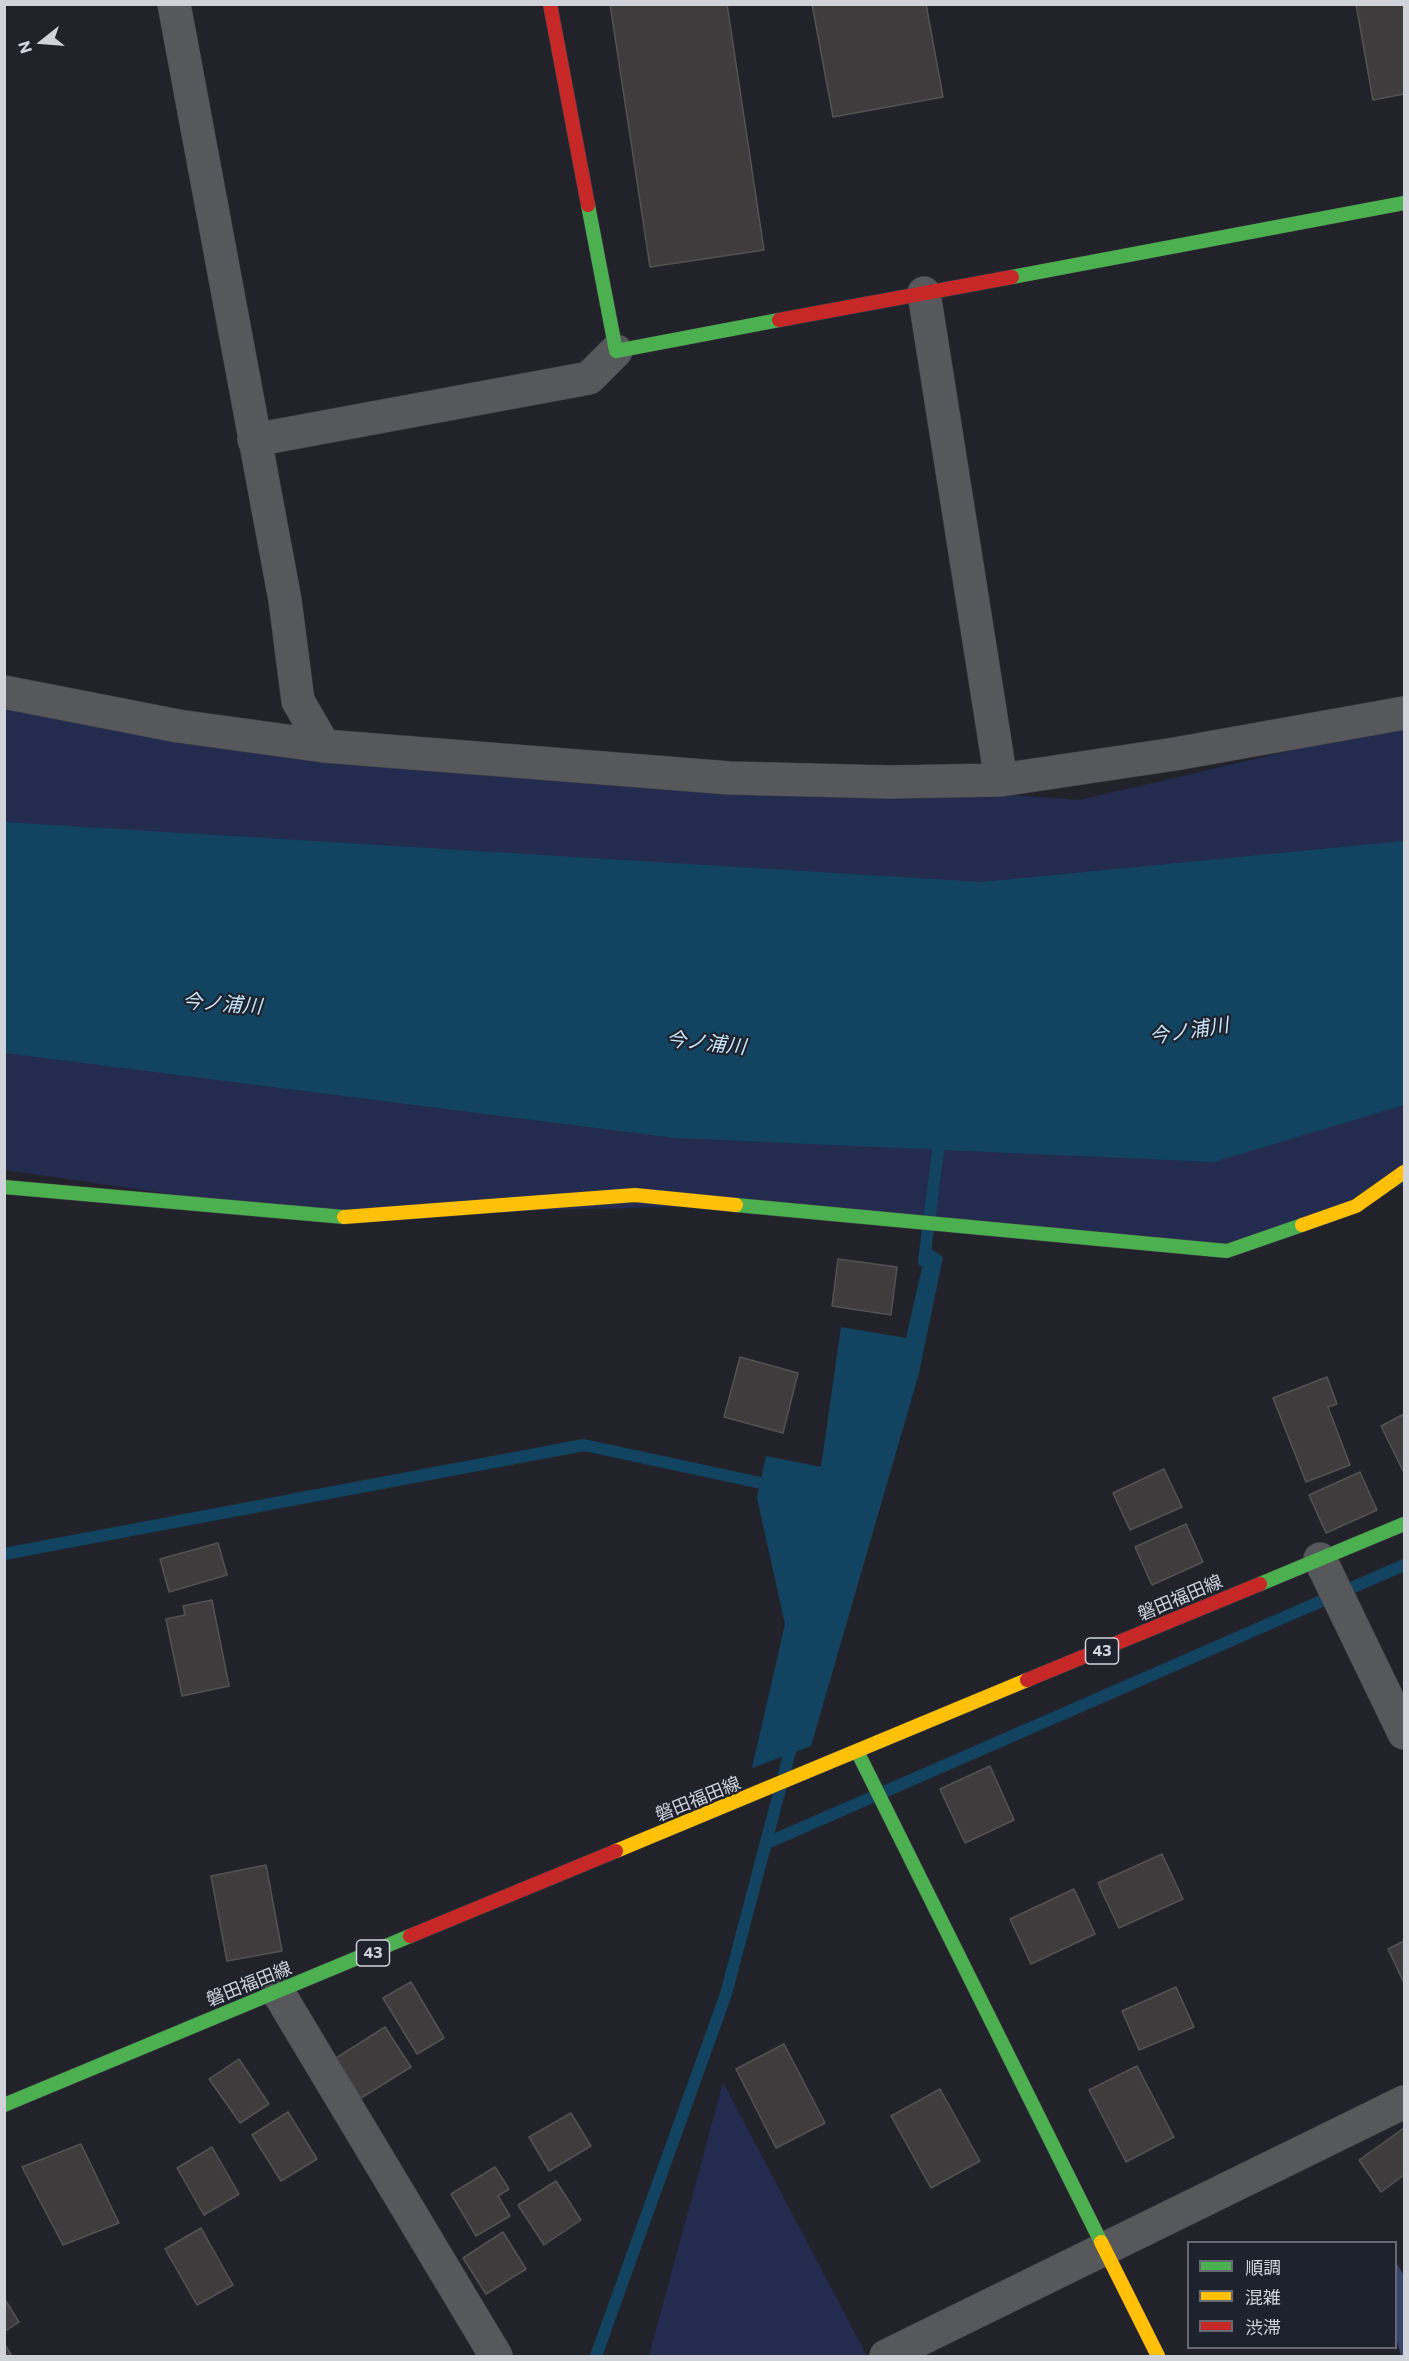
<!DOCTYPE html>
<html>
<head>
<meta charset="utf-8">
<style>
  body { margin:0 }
  #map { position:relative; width:1409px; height:2361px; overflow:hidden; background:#22232a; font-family:Commissioner,"Noto Sans JP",sans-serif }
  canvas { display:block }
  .frame { position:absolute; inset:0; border:6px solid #d1d3db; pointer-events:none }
  .legend { position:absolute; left:1187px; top:2241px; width:210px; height:108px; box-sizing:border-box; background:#1e222d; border:2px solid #666973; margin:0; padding:8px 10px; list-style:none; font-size:18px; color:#d1d3db }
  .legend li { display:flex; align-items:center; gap:12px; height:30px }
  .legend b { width:30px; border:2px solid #666973 }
  .north { position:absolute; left:12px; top:12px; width:60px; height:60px; -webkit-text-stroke:4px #1e222d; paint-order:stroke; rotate:253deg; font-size:16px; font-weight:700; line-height:24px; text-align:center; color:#d1d3db }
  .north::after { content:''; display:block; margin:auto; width:21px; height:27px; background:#d1d3db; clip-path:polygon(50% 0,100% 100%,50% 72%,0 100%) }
</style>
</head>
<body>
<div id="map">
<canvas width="1409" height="2361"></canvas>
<div class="frame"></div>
<ul class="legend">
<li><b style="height:8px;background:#4caf50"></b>順調</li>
<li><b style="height:8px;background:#ffc107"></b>混雑</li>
<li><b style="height:8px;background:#c62828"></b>渋滞</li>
</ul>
<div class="north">N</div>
</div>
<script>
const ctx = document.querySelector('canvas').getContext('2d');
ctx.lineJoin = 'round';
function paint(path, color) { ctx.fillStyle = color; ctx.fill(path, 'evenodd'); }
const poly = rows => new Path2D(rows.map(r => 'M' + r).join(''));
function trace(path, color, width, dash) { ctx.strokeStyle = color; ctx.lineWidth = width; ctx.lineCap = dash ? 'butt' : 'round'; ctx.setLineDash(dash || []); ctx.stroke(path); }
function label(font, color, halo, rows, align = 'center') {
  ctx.font = font + ' Commissioner,"Noto Sans JP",sans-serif'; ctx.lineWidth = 4.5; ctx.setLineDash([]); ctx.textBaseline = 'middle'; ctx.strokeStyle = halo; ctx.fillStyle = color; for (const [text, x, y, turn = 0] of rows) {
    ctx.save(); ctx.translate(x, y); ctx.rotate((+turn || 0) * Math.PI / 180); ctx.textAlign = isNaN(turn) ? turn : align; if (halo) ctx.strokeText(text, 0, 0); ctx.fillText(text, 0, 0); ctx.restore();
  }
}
paint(poly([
  [5,690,370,749,1080,800,1404,724,1404,1185,1227,1251,745,1205,323,1216,5,1170],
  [723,2082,867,2356,649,2356]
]), '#232b4e');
paint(poly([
  [1396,2262,1404,2276,1404,2356,1401,2356,1396,2337]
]), '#3a446d');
paint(poly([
  [4,822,982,882,1404,841,1404,1105,1214,1162,675,1138,5,1053],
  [927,1246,943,1257,919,1373,811,1746,752,1768,785,1624,757,1498,766,1456,821,1467,841,1327,906,1338]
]), '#124462');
trace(poly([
  [924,1261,940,1135],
  [4,1554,584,1445,775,1486],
  [767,1843,1404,1565],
  [596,2356,726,1994,793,1740]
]), '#124462', 12);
const building = poly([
  [610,4,727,4,764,250,650,267,610,4],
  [812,4,926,4,943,97,833,117,812,4],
  [1356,4,1404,4,1404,94,1373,100,1356,4],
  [838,1259,897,1267,891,1315,832,1306,838,1259],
  [740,1357,798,1373,783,1433,724,1417,740,1357],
  [1327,1377,1337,1404,1328,1407,1350,1465,1306,1482,1273,1398,1327,1377],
  [1404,1414,1404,1473,1381,1426,1404,1414],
  [1164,1469,1182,1507,1130,1530,1113,1493,1164,1469],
  [1360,1472,1377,1510,1326,1533,1309,1495,1360,1472],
  [1186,1524,1203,1562,1152,1585,1135,1547,1186,1524],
  [218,1543,227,1575,169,1592,160,1559,218,1543],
  [212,1600,229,1686,182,1696,166,1619,185,1615,183,1606,212,1600],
  [990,1766,1014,1820,965,1843,940,1789,990,1766],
  [1162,1854,1183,1899,1119,1928,1098,1883,1162,1854],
  [266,1865,282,1951,227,1961,211,1876,266,1865],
  [1074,1889,1095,1934,1031,1964,1010,1919,1074,1889],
  [1404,1941,1404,1983,1388,1949,1404,1941],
  [411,1982,444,2038,417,2054,383,1998,411,1982],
  [1176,1987,1194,2027,1139,2050,1122,2011,1176,1987],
  [385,2027,411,2067,361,2098,336,2058,385,2027],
  [784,2044,825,2123,776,2148,736,2069,784,2044],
  [239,2059,269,2104,240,2123,209,2079,239,2059],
  [1137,2066,1174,2137,1126,2162,1089,2090,1137,2066],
  [940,2089,980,2161,931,2188,891,2116,940,2089],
  [288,2112,317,2159,281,2181,252,2135,288,2112],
  [571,2113,591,2146,549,2171,529,2137,571,2113],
  [1404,2128,1404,2175,1381,2192,1359,2160,1404,2128],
  [81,2144,119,2223,63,2245,22,2167,81,2144],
  [212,2147,239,2194,204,2215,177,2168,212,2147],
  [495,2167,509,2189,498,2196,510,2216,476,2236,451,2194,495,2167],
  [556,2181,581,2220,544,2245,518,2205,556,2181],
  [201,2228,233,2285,197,2305,165,2249,201,2228],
  [503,2232,526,2269,486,2294,463,2258,503,2232],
  [4,2298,19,2322,4,2332,4,2298],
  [5,2345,12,2356,4,2356,5,2345]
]);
paint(building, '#3e3c3d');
trace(building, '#545253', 1.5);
const street = poly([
  [174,4,285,600,298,701,324,746],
  [924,293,1001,780],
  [254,440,589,378,616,351],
  [4,692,178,726,324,746,730,778,889,782,1001,780,1175,754,1404,713],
  [1320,1559,1404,1733],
  [278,1992,496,2356],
  [886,2356,1404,2102]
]);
const fast = poly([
  [588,205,616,351,779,320],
  [1012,277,1404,203],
  [4,1187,344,1217],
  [736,1205,1227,1251,1302,1225],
  [1260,1584,1404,1524],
  [858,1753,1101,2242],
  [4,2105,410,1936]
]);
const slow = poly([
  [344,1217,635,1195,736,1205],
  [1302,1225,1356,1206,1404,1172],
  [616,1851,1027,1680],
  [1101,2242,1158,2356]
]);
const jam = poly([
  [550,4,588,205],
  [779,320,1012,277],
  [1027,1680,1260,1584],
  [410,1936,616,1851]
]);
trace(street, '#3f4046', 34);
trace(fast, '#3f4046', 15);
trace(slow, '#3f4046', 15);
trace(jam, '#3f4046', 15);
trace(street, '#56585c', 33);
trace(fast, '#4caf50', 14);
trace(slow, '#ffc107', 14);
trace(jam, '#c62828', 14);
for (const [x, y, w] of [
  [1102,1651,33],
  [373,1953,33]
]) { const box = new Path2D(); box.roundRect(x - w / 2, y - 13, w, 26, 4.5); ctx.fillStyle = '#1e222d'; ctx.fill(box); trace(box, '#d1d3db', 1.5); }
label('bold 16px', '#d1d3db', null, [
  ["43",1102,1651],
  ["43",373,1953]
]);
label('18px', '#d1d3db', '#1e222d', [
  ["磐田福田線",1180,1598,-23],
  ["磐田福田線",698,1799,-22],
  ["磐田福田線",249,1984,-22]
]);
label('italic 20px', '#c7e4fa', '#1e222d', [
  ["今ノ浦川",222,1004,4],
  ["今ノ浦川",1189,1031,-9],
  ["今ノ浦川",706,1043,6]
]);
</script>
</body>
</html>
